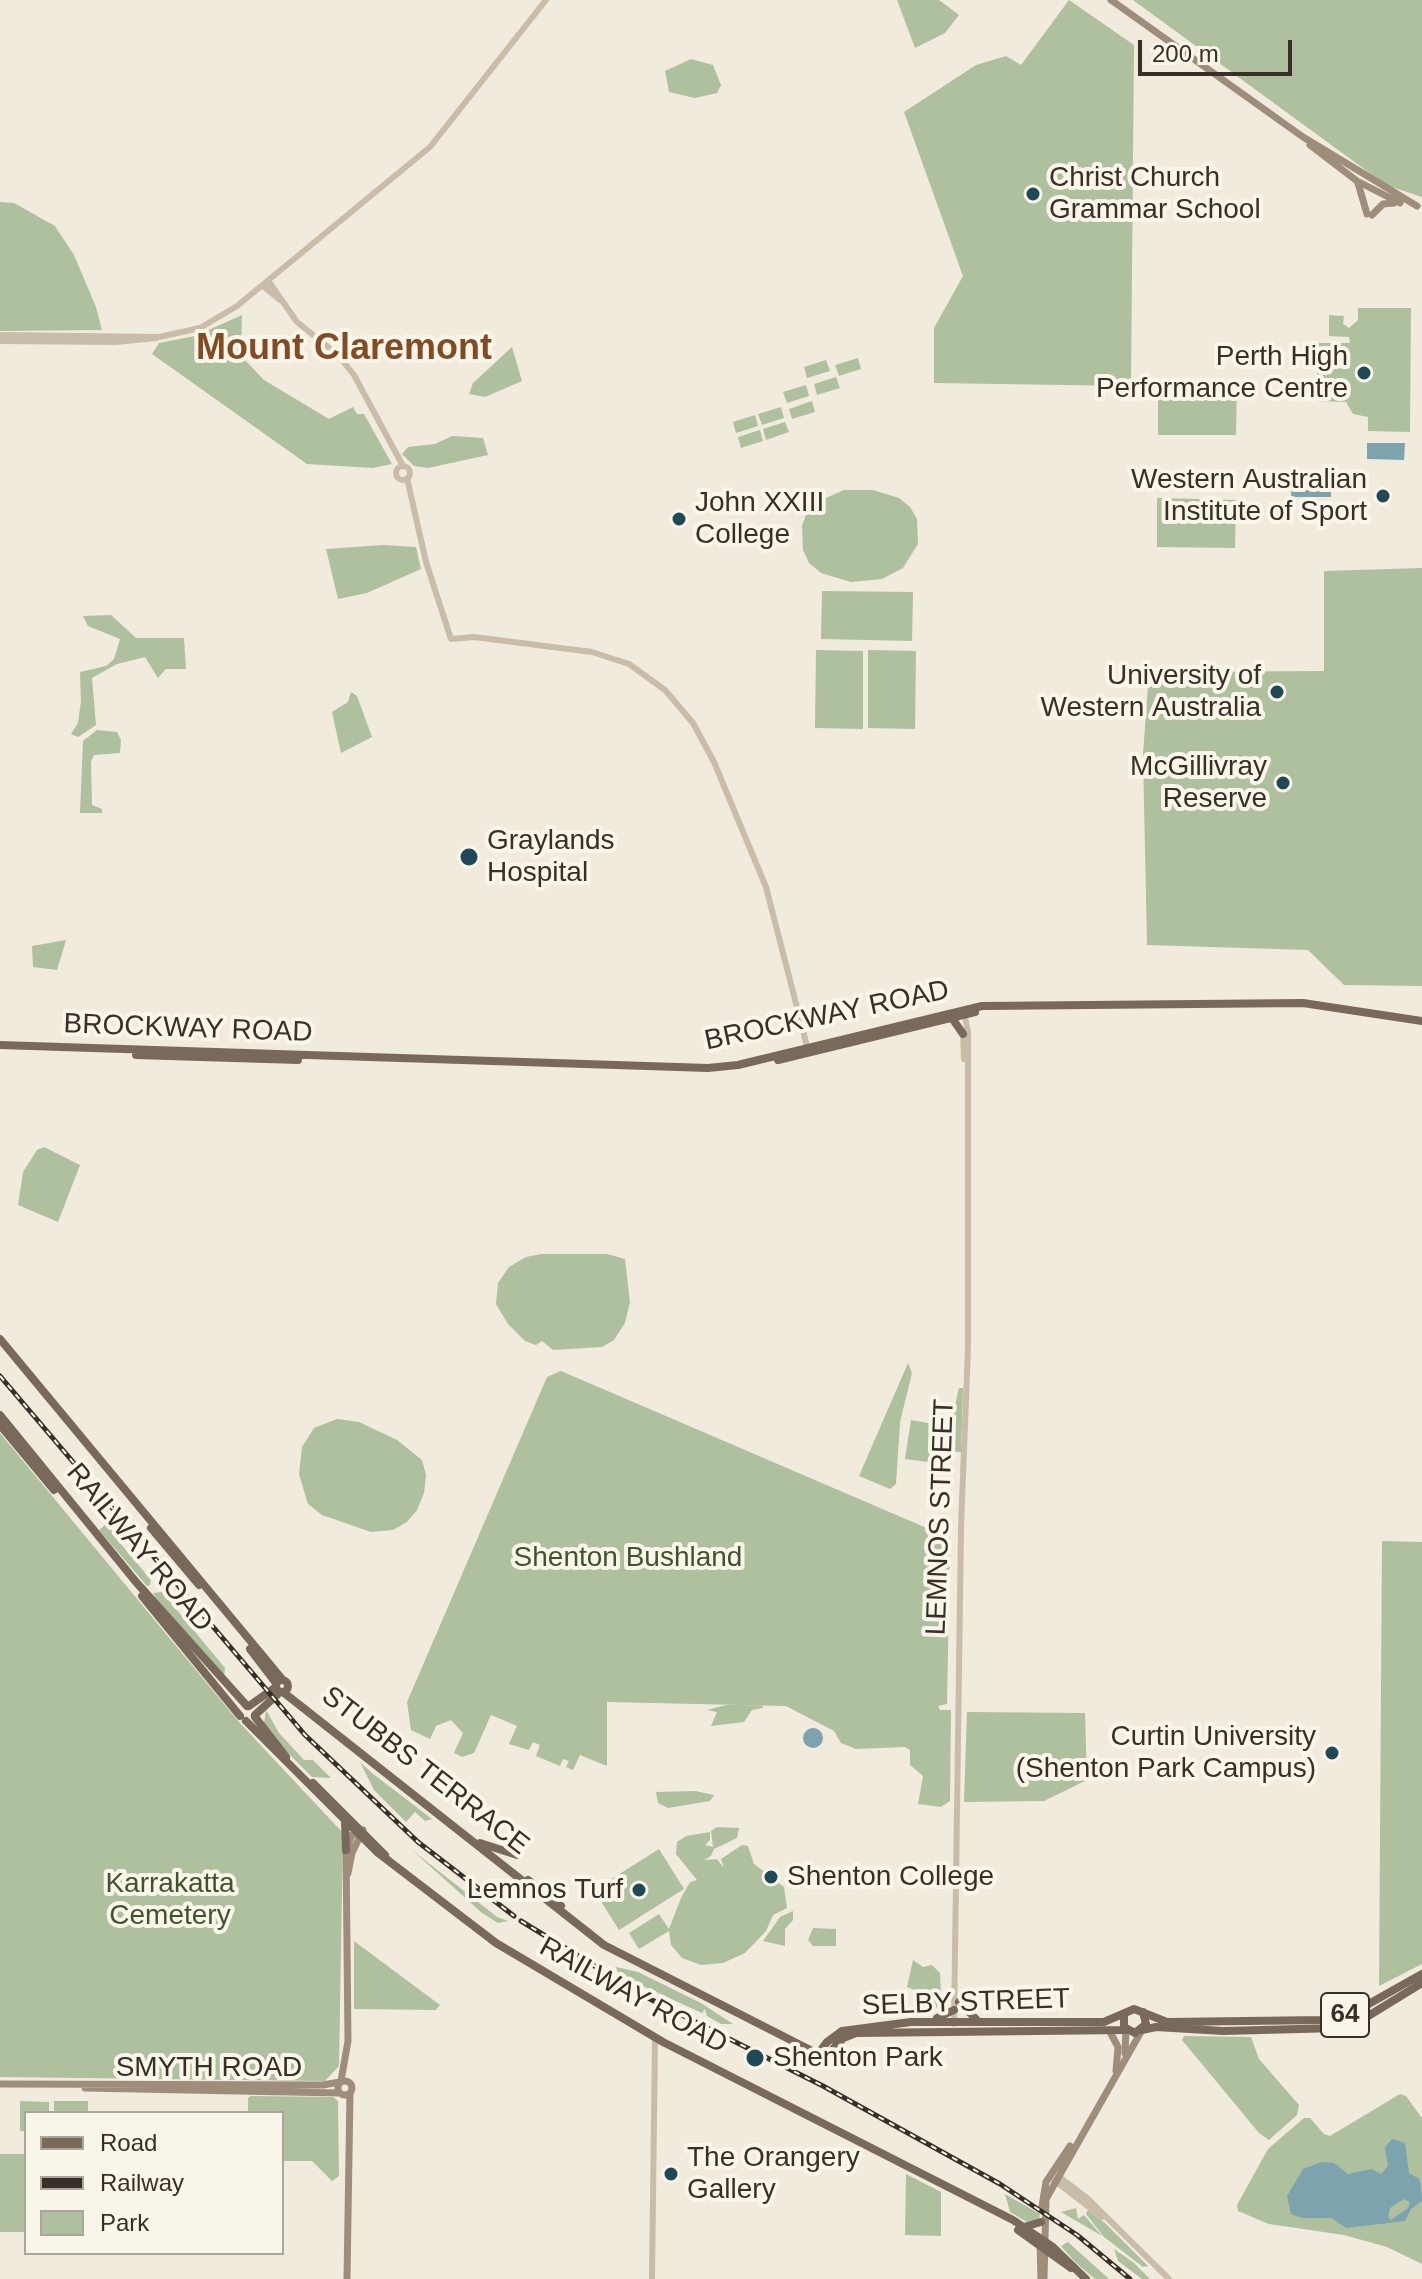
<!DOCTYPE html>
<html>
<head>
<meta charset="utf-8">
<style>
  body { margin:0 }
  #map { position:relative; width:1422px; height:2279px; overflow:hidden; background:#f1ebdd; font-family:Helvetica,sans-serif }
  canvas { display:block }
  .legend { position:absolute; left:24px; top:2111px; width:260px; height:144px; box-sizing:border-box; background:#f9f5e9; border:2px solid #aba69c; margin:0; padding:10px 14px; list-style:none; font-size:24px; color:#372f28 }
  .legend li { display:flex; align-items:center; gap:16px; height:40px }
  .legend b { width:40px; border:2px solid #aba69c }
  .scale { position:absolute; left:1138px; top:40px; width:154px; height:36px; box-sizing:border-box; border:4px solid #372f28; border-top:0; padding-left:10px; font-size:24px; line-height:28px; white-space:nowrap; color:#372f28; -webkit-text-stroke:6px #f9f5e9; paint-order:stroke }
</style>
</head>
<body>
<div id="map">
<canvas width="1422" height="2279"></canvas>
<ul class="legend">
<li><b style="height:10px;background:#78695a"></b>Road</li>
<li><b style="height:10px;background:#372f28"></b>Railway</li>
<li><b style="height:22px;background:#aec09d"></b>Park</li>
</ul>
<div class="scale">200 m</div>
</div>
<script>
const ctx = document.querySelector('canvas').getContext('2d');
ctx.lineJoin = 'round';
function paint(path, color) { ctx.fillStyle = color; ctx.fill(path, 'evenodd'); }
const poly = rows => new Path2D(rows.map(r => 'M' + r).join(''));
function trace(path, color, width, dash) { ctx.strokeStyle = color; ctx.lineWidth = width; ctx.lineCap = dash ? 'butt' : 'round'; ctx.setLineDash(dash || []); ctx.stroke(path); }
function label(font, color, halo, rows, align = 'center') {
  ctx.font = font + ' Helvetica,sans-serif'; ctx.lineWidth = 8; ctx.setLineDash([]); ctx.textBaseline = 'middle'; ctx.strokeStyle = halo; ctx.fillStyle = color; for (const [text, x, y, turn = 0] of rows) {
    ctx.save(); ctx.translate(x, y); ctx.rotate((+turn || 0) * Math.PI / 180); ctx.textAlign = isNaN(turn) ? turn : align; if (halo) ctx.strokeText(text, 0, 0); ctx.fillText(text, 0, 0); ctx.restore();
  }
}
paint(poly([
  [897,0,939,0,959,15,945,33,915,48],
  [1069,0,1134,45,1131,386,934,383,934,328,963,276,904,112,976,65,1006,56,1021,65],
  [1133,0,1422,0,1422,197,1386,185],
  [691,59,713,65,721,85,717,93,695,98,669,92,665,71],
  [0,202,14,203,55,226,74,255,96,307,102,330,0,331],
  [1358,308,1411,308,1410,432,1368,431,1368,417,1353,414,1346,402,1317,401,1317,343,1350,343,1349,337,1329,336,1329,315,1344,316,1343,324,1349,328,1358,320],
  [242,315,241,356,264,380,329,419,353,407,357,414,364,414,392,464,373,468,307,464,152,354,159,343,195,336],
  [512,347,522,381,485,397,469,394,473,383],
  [858,358,861,369,839,376,835,365],
  [826,360,830,371,807,378,804,367],
  [836,377,840,388,817,395,814,384],
  [806,385,809,396,787,403,783,392],
  [1158,386,1237,387,1236,435,1158,435],
  [812,401,815,412,792,419,789,409],
  [781,407,784,418,762,425,758,414],
  [755,415,758,426,736,433,733,422],
  [785,422,789,432,766,440,763,429],
  [760,430,763,441,741,448,738,437],
  [452,436,483,438,488,455,428,468,414,466,402,454,408,447,435,444],
  [844,490,873,490,899,498,910,507,917,519,918,544,903,568,882,579,851,582,821,573,809,563,803,550,802,526,807,512,817,502],
  [1157,498,1236,500,1235,548,1157,547],
  [383,545,416,547,421,569,367,593,338,599,326,549],
  [1422,568,1422,986,1344,985,1308,950,1147,945,1143,754,1149,672,1324,671,1324,571],
  [822,591,913,592,912,641,821,639],
  [111,615,136,638,184,638,186,669,166,669,158,678,145,657,117,664,92,678,96,725,78,737,71,734,78,723,81,701,80,672,106,666,114,659,120,639,88,626,83,616],
  [816,650,863,651,863,729,815,728],
  [868,650,916,651,915,729,868,728],
  [351,692,357,696,372,737,341,753,332,712,348,702],
  [97,730,117,732,121,740,120,753,94,755,91,762,92,805,102,809,102,813,80,813,83,741],
  [66,940,57,970,33,967,32,946],
  [44,1147,80,1165,58,1222,18,1205,23,1172,37,1150],
  [541,1254,607,1254,625,1259,630,1302,625,1323,614,1340,602,1347,553,1350,542,1341,536,1345,525,1341,508,1324,496,1304,498,1283,509,1267,526,1257],
  [908,1363,912,1373,900,1422,896,1484,890,1489,859,1476],
  [561,1371,950,1538,947,1704,938,1706,940,1710,951,1710,950,1801,941,1807,918,1804,923,1776,910,1765,910,1750,905,1747,856,1749,841,1743,834,1731,786,1706,607,1702,607,1766,580,1755,573,1770,566,1767,569,1761,563,1759,560,1766,536,1756,540,1745,533,1742,529,1750,509,1744,517,1726,491,1715,474,1753,462,1757,454,1753,463,1733,451,1720,436,1726,430,1739,411,1730,407,1702,547,1377],
  [959,1388,963,1388,961,1452,946,1451,944,1464,905,1459,911,1420,950,1427],
  [337,1419,359,1422,397,1440,422,1460,426,1475,424,1493,417,1510,407,1522,393,1530,371,1532,322,1515,308,1504,299,1474,302,1447,314,1428],
  [0,1433,238,1721,343,1833,339,2066,325,2081,0,2077],
  [105,1525,120,1537,121,1544,151,1580,150,1585,147,1586,99,1530],
  [1382,1541,1422,1542,1422,1964,1379,1986],
  [162,1592,225,1668,224,1677,156,1599,153,1593],
  [726,1705,763,1705,763,1708,752,1710,744,1722,711,1726,717,1712,707,1710],
  [266,1710,279,1733,304,1760,313,1760,331,1778,312,1777,282,1747,264,1723],
  [967,1712,1085,1713,1087,1780,1044,1801,964,1802],
  [360,1762,372,1773,432,1819,425,1821,415,1812,406,1822,374,1790],
  [695,1791,714,1795,710,1801,668,1808,658,1803,656,1792],
  [717,1827,739,1828,737,1838,714,1849,711,1856,704,1860,717,1859,724,1868,721,1859,742,1845,748,1846,754,1864,784,1887,787,1908,773,1915,766,1931,745,1953,723,1963,701,1965,682,1958,671,1945,669,1931,639,1949,629,1933,659,1914,669,1929,681,1898,690,1882,697,1880,676,1854,677,1842,686,1836,710,1832,710,1840,705,1845,713,1847,711,1831],
  [659,1849,684,1889,619,1930,594,1890],
  [412,1850,497,1917,508,1921,498,1923,482,1913],
  [793,1911,793,1920,785,1929,785,1946,763,1941,780,1917],
  [813,1928,836,1929,836,1946,813,1946,808,1940],
  [354,1941,440,2005,436,2010,354,2009],
  [913,1960,923,1967,932,1965,940,1973,941,1996,945,1996,936,2008,926,2009,926,2005,934,2004,933,1997,907,1987],
  [616,1967,638,1972,701,2003,733,2024,721,2024,707,2016,705,2009,702,2013,634,1982,618,1973],
  [1184,2036,1251,2037,1259,2059,1299,2105,1297,2115,1269,2140,1259,2133,1182,2040],
  [1400,2094,1406,2096,1422,2118,1422,2264,1387,2247,1344,2235,1269,2224,1238,2211,1237,2205,1268,2149,1304,2118,1310,2118,1324,2134,1330,2136],
  [251,2096,333,2097,338,2101,339,2176,332,2181,312,2161,282,2161,282,2113,248,2113,248,2098],
  [20,2101,49,2102,49,2113,26,2113,26,2131,20,2131],
  [54,2101,88,2101,88,2113,54,2113],
  [0,2154,26,2154,26,2232,0,2232],
  [906,2174,941,2192,941,2236,905,2235],
  [1005,2194,1040,2214,1039,2219,1027,2222,1010,2212],
  [1076,2208,1078,2219,1084,2215,1102,2236,1061,2212],
  [1088,2210,1105,2223,1148,2266,1143,2267,1104,2237,1086,2214],
  [1068,2242,1109,2279,1095,2279,1075,2262,1061,2246],
  [1114,2249,1134,2263,1150,2279,1142,2279,1118,2261]
]), '#aec09d');
paint(poly([
  [1367,443,1405,443,1404,460,1367,459],
  [1292,477,1331,478,1331,497,1291,497],
  '803 1738a10 10 0 1 1 20 0a10 10 0 1 1-20 0Z',
  [1392,2139,1405,2143,1409,2173,1419,2179,1421,2186,1422,2201,1411,2209,1405,2221,1346,2228,1332,2218,1302,2218,1291,2214,1287,2196,1303,2169,1322,2162,1334,2163,1348,2174,1372,2169,1381,2174,1388,2166,1385,2147],
  [1404,2199,1410,2202,1408,2208,1391,2220,1388,2217,1390,2208]
]), '#7ca3ae');
trace(poly([
  [269,282,297,322,338,355,354,375,403,466],
  [263,286,280,300],
  [0,335,159,337,200,328,237,306,430,147,546,0],
  [0,341,116,342,156,338],
  '396 473a7 7 0 1 1 14 0a7 7 0 1 1-14 0Z',
  [407,478,426,562,451,639,474,637,592,652,629,664,665,690,693,723,714,762,766,887,808,1050],
  [963,1031,964,1059],
  [954,2024,961,1527,968,1348,968,1032,964,1012],
  [1058,2176,1088,2199,1169,2279],
  [1054,2180,1102,2217],
  [652,2279,655,2038]
]), '#c9bda9', 6);
trace(poly([
  [1111,0,1303,137,1417,206],
  [1310,145,1357,181,1400,203],
  [1358,183,1367,214],
  [1372,215,1383,204,1394,203],
  [1109,2030,1118,2047,1116,2071],
  [1125,2053,1126,2030],
  '338 2088a7 7 0 1 1 14 0a7 7 0 1 1-14 0Z',
  [341,2081,348,2041,346,1850,352,1835,363,1830,352,1853,348,1873],
  [0,2084,323,2085,340,2082],
  [85,2088,340,2093],
  [1042,2206,1046,2182,1070,2146],
  [1040,2242,1041,2279],
  [347,2279,350,2093],
  [1044,2279,1046,2199,1142,2030]
]), '#9d8d7a', 7);
trace(poly([
  [952,1018,963,1034],
  [0,1045,708,1068,738,1065,982,1006,1303,1003,1422,1021],
  [136,1055,298,1060],
  [778,1060,975,1012],
  [0,1339,282,1679],
  [0,1415,136,1582,247,1706],
  [0,1425,54,1490],
  [151,1528,199,1585],
  [142,1596,240,1716],
  [250,1649,276,1683],
  '276 1686a6 6 0 1 1 12 0a6 6 0 1 1-12 0Z',
  [283,1692,604,1945,826,2058,841,2039,856,2033,1126,2030],
  [249,1706,276,1687],
  [255,1715,280,1692],
  [255,1717,286,1757],
  [246,1721,377,1852,496,1943,663,2042,1013,2220,1053,2247,1086,2279],
  [313,1783,385,1855],
  [345,1820,346,1850],
  [480,1843,517,1855],
  [528,1880,561,1906],
  [959,2002,976,2019],
  [1124,2014,1124,2027,1135,2033,1146,2024,1143,2012],
  [937,2018,954,2010],
  [1142,2030,1156,2027,1223,2031,1338,2028,1360,2021,1422,1983],
  [841,2040,839,2051,843,2062],
  [818,2054,827,2042,842,2031,911,2022,1104,2022,1134,2009,1167,2022,1323,2020,1358,2010,1422,1974],
  [1024,2227,1041,2222],
  [1018,2230,1071,2268]
]), '#78695a', 8);
const rail = poly([
  [0,1376,305,1735,418,1842,514,1916],
  [521,1921,642,1995,823,2086,1000,2184,1077,2235,1130,2279]
]);
trace(rail, '#372f28', 5);
trace(rail, '#f9f5e9', 2, [6]);
for (const [x, y, r, color] of [
  [1033,194,8,"#1f4957"],
  [1364,373,8,"#1f4957"],
  [1383,496,8,"#1f4957"],
  [679,519,8,"#1f4957"],
  [1277,692,8,"#1f4957"],
  [1283,783,8,"#1f4957"],
  [469,857,10,"#1f4957"],
  [1332,1753,8,"#1f4957"],
  [771,1877,8,"#1f4957"],
  [639,1890,8,"#1f4957"],
  [755,2058,10,"#1f4957"],
  [671,2174,8,"#1f4957"]
]) { const dot = new Path2D(); dot.arc(x, y, r, 0, 2 * Math.PI); ctx.fillStyle = color; ctx.fill(dot); trace(dot, '#f9f5e9', 3); }
for (const [x, y, w] of [
  [1345,2015,48]
]) { const box = new Path2D(); box.roundRect(x - w / 2, y - 22, w, 44, 6); ctx.fillStyle = '#f9f5e9'; ctx.fill(box); trace(box, '#372f28', 2); }
label('bold 26px', '#372f28', null, [
  ["64",1345,2015]
]);
label('28px', '#372f28', '#f9f5e9', [
  ["Christ Church",1049,178],
  ["Grammar School",1049,210],
  ["Perth High",1348,357,"right"],
  ["Performance Centre",1348,389,"right"],
  ["Western Australian",1367,480,"right"],
  ["Institute of Sport",1367,512,"right"],
  ["John XXIII",695,503],
  ["College",695,535],
  ["University of",1261,676,"right"],
  ["Western Australia",1261,708,"right"],
  ["McGillivray",1267,767,"right"],
  ["Reserve",1267,799,"right"],
  ["Graylands",487,841],
  ["Hospital",487,873],
  ["Curtin University",1316,1737,"right"],
  ["(Shenton Park Campus)",1316,1769,"right"],
  ["Shenton College",787,1877],
  ["Lemnos Turf",623,1890,"right"],
  ["Shenton Park",773,2058],
  ["The Orangery",687,2158],
  ["Gallery",687,2190]
], 'left');
label('28px', '#372f28', '#f9f5e9', [
  ["BROCKWAY ROAD",827,1016,-12],
  ["BROCKWAY ROAD",188,1029,2],
  ["LEMNOS STREET",941,1517,-88],
  ["RAILWAY ROAD",139,1548,50],
  ["STUBBS TERRACE",425,1771,38],
  ["RAILWAY ROAD",633,1996,29],
  ["SELBY STREET",966,2003,-2],
  ["SMYTH ROAD",209,2068]
]);
label('28px', '#3f542d', '#f9f5e9', [
  ["Shenton Bushland",628,1558],
  ["Karrakatta",170,1884],
  ["Cemetery",170,1916]
]);
label('bold 36px', '#834b24', '#f9f5e9', [
  ["Mount Claremont",344,349]
]);
</script>
</body>
</html>
